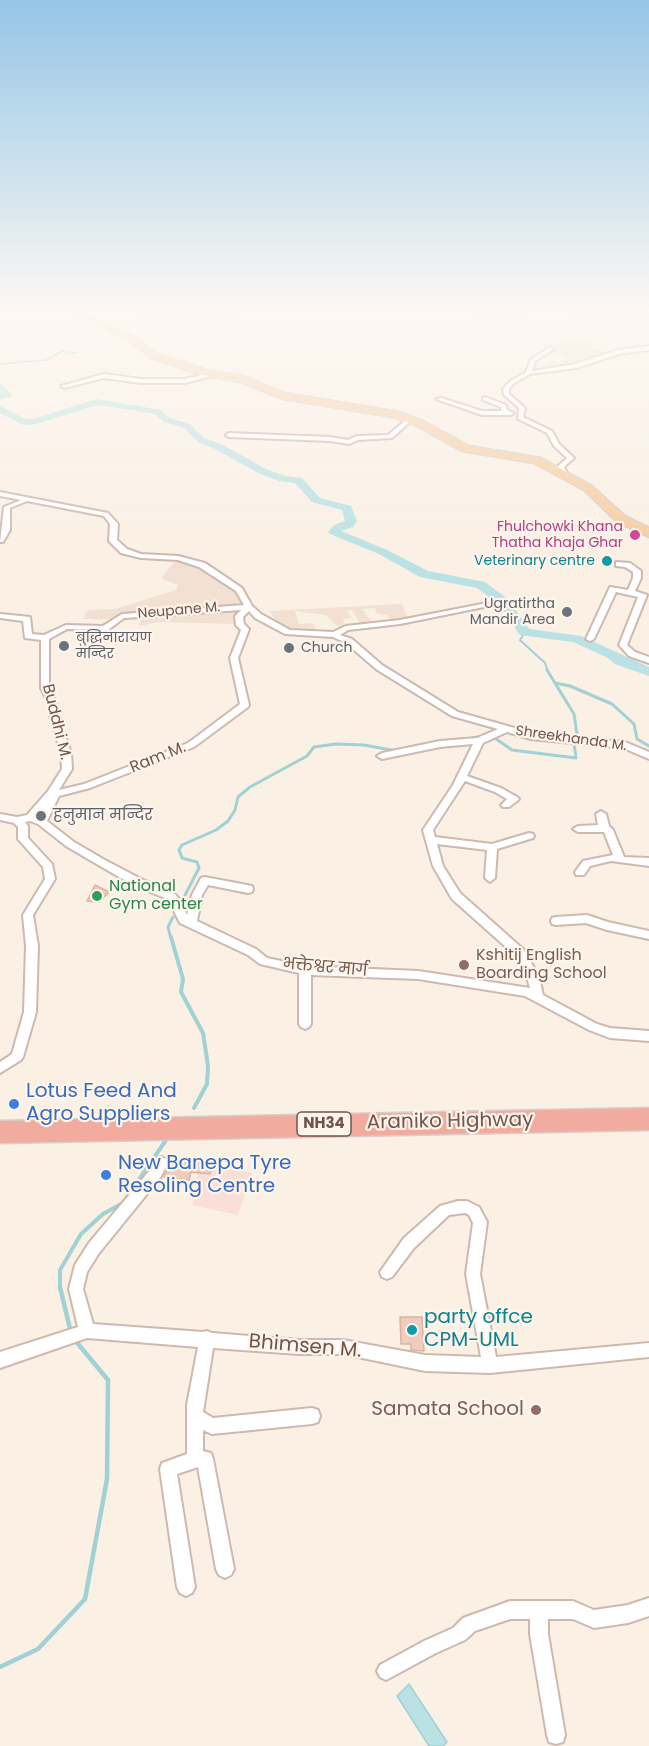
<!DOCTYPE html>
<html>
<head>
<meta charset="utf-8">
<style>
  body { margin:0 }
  canvas { display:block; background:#faf0e4 }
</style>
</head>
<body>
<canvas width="649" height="1746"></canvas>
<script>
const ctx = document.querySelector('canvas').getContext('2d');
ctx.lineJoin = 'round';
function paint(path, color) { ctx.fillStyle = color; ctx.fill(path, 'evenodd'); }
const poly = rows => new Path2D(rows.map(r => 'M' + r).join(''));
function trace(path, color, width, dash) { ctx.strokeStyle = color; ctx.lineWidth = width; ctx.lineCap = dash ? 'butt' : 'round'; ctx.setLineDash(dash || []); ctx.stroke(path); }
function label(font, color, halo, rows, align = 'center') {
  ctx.font = font + ' Poppins,"Noto Sans Devanagari",sans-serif'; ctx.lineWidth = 4.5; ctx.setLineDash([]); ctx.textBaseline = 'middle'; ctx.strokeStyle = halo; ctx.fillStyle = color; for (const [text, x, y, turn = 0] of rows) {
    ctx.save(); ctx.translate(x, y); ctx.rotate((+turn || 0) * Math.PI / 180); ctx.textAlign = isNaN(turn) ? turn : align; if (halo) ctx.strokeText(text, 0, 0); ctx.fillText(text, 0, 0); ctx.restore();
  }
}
paint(poly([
  [564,339,577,339,578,341,590,339,597,345,592,345,589,350,600,349,607,355,593,358,583,356,592,362,589,363,593,366,579,369,555,370,545,366,549,365,544,363,554,361,564,364,560,361,566,359,562,355,555,356,547,352,553,349,536,344,544,343,547,345],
  [181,554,216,568,245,604,237,624,160,622,138,626,141,620,83,619,88,610,115,609,176,590,178,585,161,578],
  [400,604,403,605,406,615,411,618,391,621,387,615,377,614,375,608,362,609,372,622,361,624,352,610,347,610,351,618,343,619,345,626,338,627,326,615,295,611,299,624,313,623,317,630,299,632,280,625,269,611]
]), '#f2e1d3');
paint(poly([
  [222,1166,252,1173,238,1215,192,1205,199,1186,194,1185,198,1173,210,1175,213,1167,221,1169]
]), '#fadfd9');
paint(poly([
  [135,311,254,311,243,313,210,330,198,333,164,332,138,317,142,314]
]), '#ede1f7');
paint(poly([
  [430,311,544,311,494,326,483,324,471,327,469,326,473,322,474,317,468,312,463,311,450,316],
  [561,311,649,311,649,325,630,319,569,322]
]), '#d6e7c4');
const water = poly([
  [409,1684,447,1742,443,1746,429,1746,397,1696,409,1684]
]);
paint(water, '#bae1e3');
trace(water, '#a1d1d4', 1.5);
trace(poly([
  [63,351,77,353],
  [0,364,46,360,63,351]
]), '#a1d1d4', 1.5);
trace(poly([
  [525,632,520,640,545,663,548,672]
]), '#a1d1d4', 2);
trace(poly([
  [547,670,574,714,577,735],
  [555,683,570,686,612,704,634,724,637,739,649,746],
  [492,736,512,750,576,758,574,743,576,742],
  [466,739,483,736],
  [180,905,199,868,197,862,182,858,179,850,182,845,216,830,228,821,235,810,238,797,250,787,307,756,314,747,336,744,364,745,397,751],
  [171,939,168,927,173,917]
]), '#a1d1d4', 3);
trace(poly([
  [171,937,183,979,181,992,203,1033,208,1066,207,1084,194,1108],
  [60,1289,60,1270,81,1234,103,1214,123,1203,166,1140]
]), '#a1d1d4', 4);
trace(poly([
  [60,1287,71,1333],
  [0,1667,38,1649,85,1599,107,1479,108,1380,74,1339]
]), '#a1d1d4', 4.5);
paint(poly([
  [0,383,11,393,11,397,0,399,0,383],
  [97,399,161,410,170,418,190,424,204,438,223,445,266,469,285,476,302,478,320,498,351,506,357,521,353,527,341,531,387,550,428,571,485,582,508,599,529,629,581,636,649,667,649,676,615,664,606,657,573,642,520,635,500,605,477,588,420,577,379,554,330,534,328,532,334,525,345,521,342,510,312,502,295,483,279,481,258,473,215,449,198,442,184,428,164,422,155,414,98,405,36,424,23,425,0,413,0,406,25,419,33,419,97,399]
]), '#bae1e3');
const building = poly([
  [95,885,109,892,99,902,87,901,95,885],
  [169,1157,214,1161,210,1174,191,1172,189,1180,164,1177,170,1164,169,1157],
  [400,1317,422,1317,424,1351,411,1350,411,1344,401,1344,400,1317]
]);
paint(building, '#eeccbe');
trace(building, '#dfb19f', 1.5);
const street = poly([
  [649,346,649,350,619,354,576,368,530,374,513,384,509,389,509,394,525,408,523,417,552,431,559,444,574,458,564,467,567,473,566,474,562,474,557,467,567,458,554,446,547,433,518,419,519,408,504,395,503,389,509,382,526,372,531,359,549,348,554,349,535,361,532,371,575,364,618,350,649,346],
  [214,372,217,374,216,375,185,383,141,383,104,378,64,388,61,386,104,374,141,379,185,379,214,372],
  [485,397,506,405,507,410,514,413,511,415,482,415,436,399,441,398,482,411,501,411,501,407,483,400,483,398,485,397],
  [407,419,412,420,392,438,358,440,349,444,330,441,229,437,226,435,229,433,330,437,348,440,357,436,388,435,407,419],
  [0,492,108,513,118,524,117,540,127,549,141,554,178,556,205,563,242,588,252,606,261,614,290,630,333,632,346,626,400,620,487,603,487,607,484,607,400,624,348,630,340,635,352,639,382,665,458,712,532,733,625,742,649,752,649,759,623,748,531,739,507,732,483,743,467,776,501,788,517,797,519,799,517,801,509,807,503,807,501,805,507,799,495,792,465,781,433,830,435,837,492,844,529,833,533,834,534,836,533,838,497,849,495,878,490,882,485,878,487,850,437,844,443,866,460,893,524,950,539,977,543,995,597,1024,610,1028,649,1031,649,1041,610,1038,589,1030,525,996,418,979,311,975,311,1024,309,1027,305,1029,301,1027,299,1024,299,973,260,964,248,955,180,923,171,905,165,898,133,885,95,863,66,846,38,824,30,821,25,822,28,826,28,838,52,864,55,879,33,915,38,946,36,1012,23,1057,21,1060,0,1073,0,1062,12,1054,24,1012,26,946,23,915,45,879,43,867,18,839,18,827,14,823,0,820,0,814,17,817,27,815,48,791,62,769,61,753,50,716,48,702,41,688,41,640,25,638,23,621,0,618,0,614,30,617,32,634,44,635,66,625,103,626,122,614,244,605,236,591,199,567,178,560,141,558,121,553,109,541,110,524,104,516,27,501,10,508,10,530,3,542,0,542,4,507,21,500,0,496,0,492],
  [241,610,235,616,236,625,241,630,230,658,240,704,188,743,84,784,59,790,72,769,71,753,58,716,56,702,49,688,49,639,67,629,108,630,124,618,241,610],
  [249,611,255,618,285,634,333,637,346,643,376,669,452,716,498,729,477,738,440,741,382,753,377,756,382,759,440,747,473,744,453,785,423,830,433,866,452,899,516,956,527,977,530,988,418,971,305,966,267,958,256,949,197,921,202,895,208,885,248,893,252,892,253,889,252,886,205,877,201,878,192,895,187,915,180,900,173,892,141,879,103,859,74,842,47,821,59,796,90,788,194,747,248,707,249,705,238,658,249,629,244,624,243,617,249,611],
  [616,562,630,563,641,571,641,578,635,591,647,595,627,645,635,652,649,657,649,663,629,656,619,645,638,597,616,592,594,639,590,641,586,639,610,587,628,590,633,578,633,572,625,567,616,566,616,562],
  [601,811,606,814,609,826,613,830,624,857,649,858,649,866,611,861,590,866,584,875,576,875,575,872,583,861,613,855,604,832,578,832,573,829,578,826,598,825,596,814,601,811],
  [587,915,608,922,649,931,649,939,607,930,586,923,556,925,552,924,551,921,552,918,556,917,587,915],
  [161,1157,166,1159,168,1163,160,1178,99,1253,87,1272,83,1289,93,1324,203,1332,207,1331,212,1333,299,1340,343,1340,425,1355,481,1357,466,1274,473,1223,469,1215,465,1213,449,1215,414,1248,392,1277,387,1279,382,1277,380,1272,404,1238,440,1206,458,1201,467,1201,479,1207,487,1222,480,1274,496,1357,649,1343,649,1357,490,1373,425,1371,343,1354,299,1354,213,1348,203,1412,213,1418,312,1408,318,1410,320,1416,318,1422,312,1424,212,1434,203,1430,203,1451,211,1453,213,1459,234,1569,231,1575,225,1578,219,1575,216,1569,198,1467,177,1474,195,1587,192,1593,186,1596,180,1593,177,1587,160,1469,162,1463,187,1454,187,1405,198,1347,87,1338,0,1368,0,1352,78,1327,69,1289,75,1265,89,1243,150,1170,156,1159,161,1157],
  [649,1598,649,1616,628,1623,594,1628,573,1619,548,1619,548,1634,565,1735,563,1742,556,1744,549,1742,547,1735,530,1634,530,1619,510,1619,475,1631,465,1640,436,1653,386,1680,380,1677,377,1671,380,1665,424,1641,453,1628,463,1618,510,1601,573,1601,594,1610,628,1605,649,1598]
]);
const primary = poly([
  [65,311,76,311,134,336,157,354,207,370,245,377,285,393,399,412,423,421,469,446,541,458,592,486,625,516,649,528,649,537,617,522,584,490,534,463,462,451,415,425,393,417,283,399,240,382,202,375,151,358,128,340,65,311]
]);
const highway = poly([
  [649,1108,649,1130,0,1143,0,1121,649,1108]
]);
trace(street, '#cdb9af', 4);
trace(primary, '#d7cfcd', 3);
trace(highway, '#d7cfcd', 3);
paint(street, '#fff');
paint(primary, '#f5cda1');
paint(highway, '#f1ac9f');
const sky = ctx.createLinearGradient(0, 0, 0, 555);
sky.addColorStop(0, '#95c6e6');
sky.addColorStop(0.56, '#fdf8f3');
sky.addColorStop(1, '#fdf8f300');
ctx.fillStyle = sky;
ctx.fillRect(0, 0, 649, 555);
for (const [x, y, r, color] of [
  [635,535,6,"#d1479c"],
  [607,561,6,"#0f9aa8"],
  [567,612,6,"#6b7280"],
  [64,646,6,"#6b7280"],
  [289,648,6,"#6b7280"],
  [41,816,6,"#6b7280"],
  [97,896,6,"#2e9e5b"],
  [464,965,6,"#8d6e63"],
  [14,1104,6,"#3f7fe0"],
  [106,1175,6,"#3f7fe0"],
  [412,1330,6,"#0f9aa8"],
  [536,1410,6,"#8d6e63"]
]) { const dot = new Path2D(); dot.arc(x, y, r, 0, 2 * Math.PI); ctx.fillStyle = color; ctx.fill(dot); trace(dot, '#fef4ea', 2); }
label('14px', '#b23c85', '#fef4ea', [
  ["Fhulchowki Khana",623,527],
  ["Thatha Khaja Ghar",623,543]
], 'right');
label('14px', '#0d838f', '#fef4ea', [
  ["Veterinary centre",595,561]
], 'right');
label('14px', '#5b616d', '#fef4ea', [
  ["Ugratirtha",555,604,"right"],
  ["Mandir Area",555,620,"right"],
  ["बुद्धिनारायण",76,638],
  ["मन्दिर",76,654],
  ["Church",301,648]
], 'left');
label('14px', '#71554c', '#fef4ea', [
  ["Neupane M.",179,611,-5],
  ["Shreekhanda M.",571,739,8]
]);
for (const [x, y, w] of [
  [324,1124,54]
]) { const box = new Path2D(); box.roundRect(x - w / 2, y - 12, w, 24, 4.5); ctx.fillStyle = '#fef4ea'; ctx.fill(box); trace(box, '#71554c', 1.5); }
label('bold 15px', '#71554c', null, [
  ["NH34",324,1124]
]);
label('16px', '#71554c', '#fef4ea', [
  ["Buddhi M.",56,722,76],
  ["Ram M.",158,758,-22],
  ["भक्तेश्वर मार्ग",325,968,5]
]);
label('16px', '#5b616d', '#fef4ea', [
  ["हनुमान मन्दिर",53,816]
], 'left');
label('16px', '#27864d', '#fef4ea', [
  ["National",109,887],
  ["Gym center",109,905]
], 'left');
label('16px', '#785e54', '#fef4ea', [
  ["Kshitij English",476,956],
  ["Boarding School",476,974]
], 'left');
label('20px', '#366cbe', '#fef4ea', [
  ["Lotus Feed And",26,1092],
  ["Agro Suppliers",26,1115],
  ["New Banepa Tyre",118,1164],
  ["Resoling Centre",118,1187]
], 'left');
label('20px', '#71554c', '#fef4ea', [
  ["Araniko Highway",450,1122,-1],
  ["Bhimsen M.",305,1347,5]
]);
label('20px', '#0d838f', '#fef4ea', [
  ["party offce",424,1318],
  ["CPM-UML",424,1341]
], 'left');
label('20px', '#785e54', '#fef4ea', [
  ["Samata School",524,1410]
], 'right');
</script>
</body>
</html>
